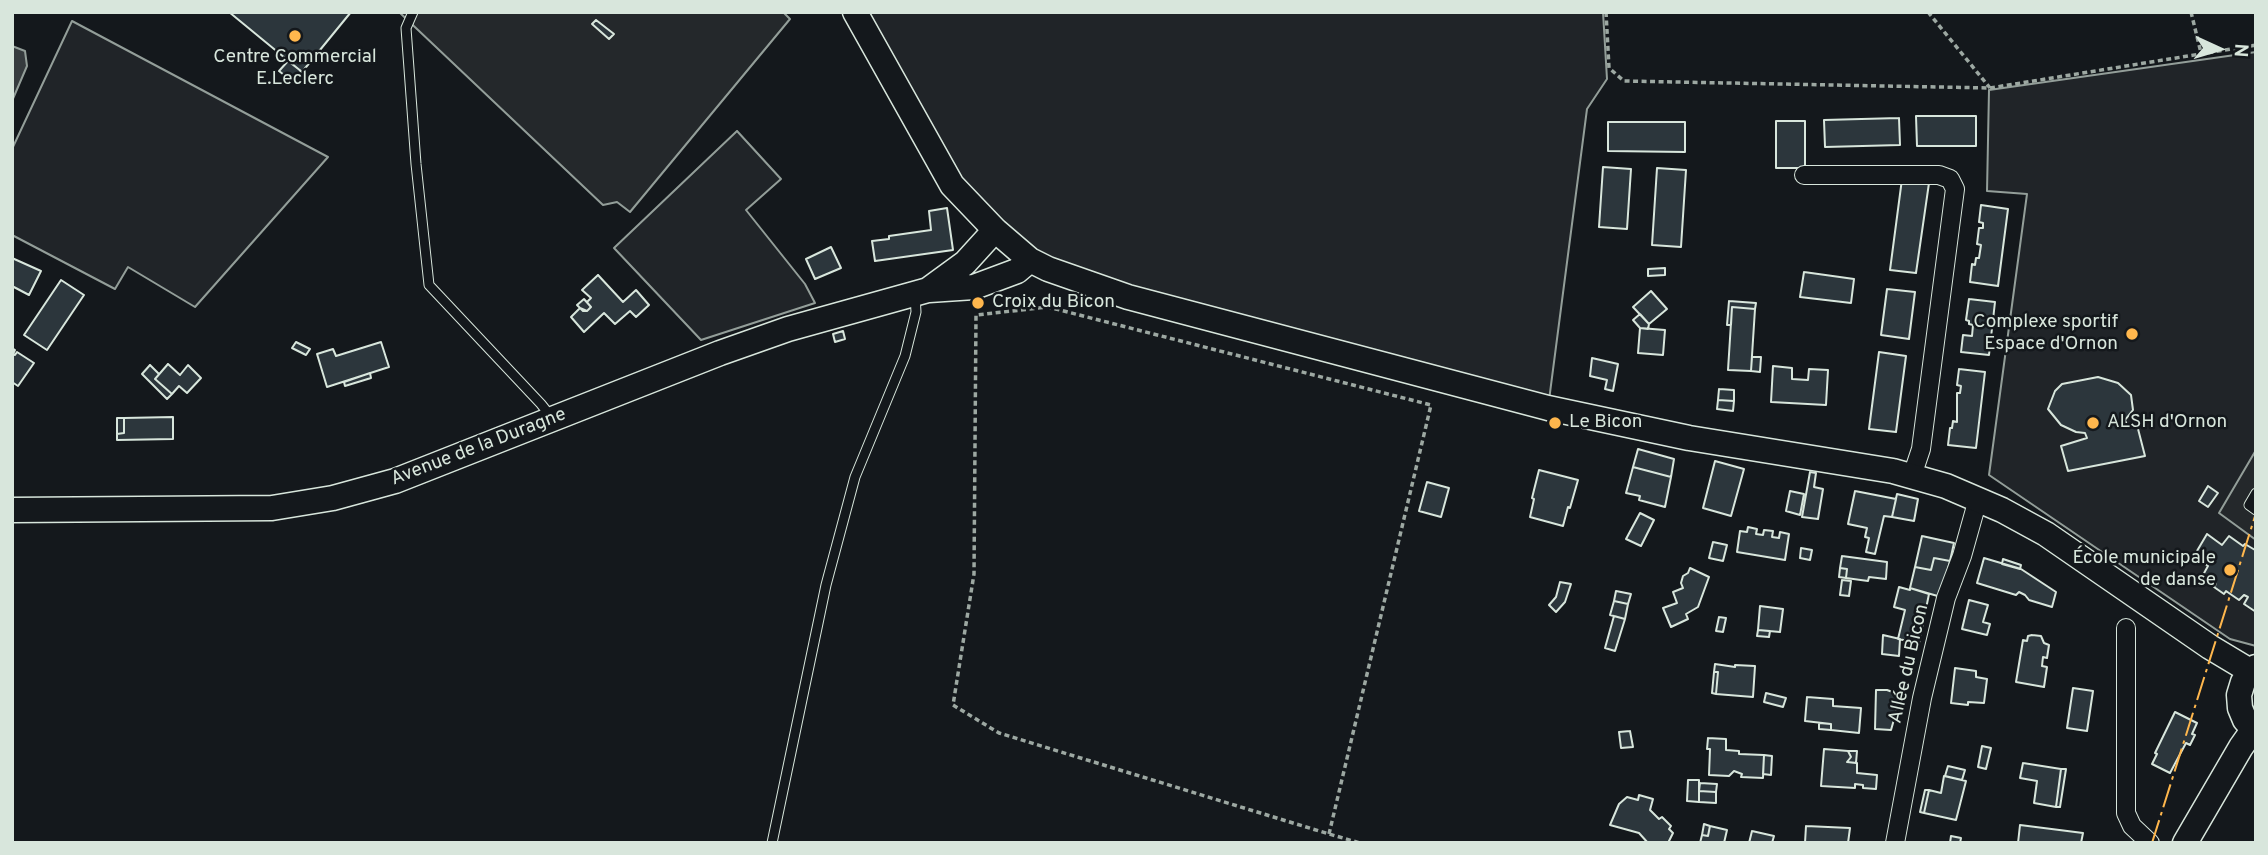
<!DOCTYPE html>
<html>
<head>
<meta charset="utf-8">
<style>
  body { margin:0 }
  #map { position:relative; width:2268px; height:855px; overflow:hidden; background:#14181c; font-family:Overpass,sans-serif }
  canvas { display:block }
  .frame { position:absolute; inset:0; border:14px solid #d8e6dc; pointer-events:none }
  .north { position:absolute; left:2184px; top:14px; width:70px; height:70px; -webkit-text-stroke:5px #14181c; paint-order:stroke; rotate:94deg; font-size:19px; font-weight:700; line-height:28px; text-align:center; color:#d8e6dc }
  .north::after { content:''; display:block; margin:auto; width:24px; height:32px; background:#d8e6dc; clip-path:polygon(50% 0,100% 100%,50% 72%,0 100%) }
</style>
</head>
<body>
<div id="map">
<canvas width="2268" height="855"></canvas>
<div class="frame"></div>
<div class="north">N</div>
</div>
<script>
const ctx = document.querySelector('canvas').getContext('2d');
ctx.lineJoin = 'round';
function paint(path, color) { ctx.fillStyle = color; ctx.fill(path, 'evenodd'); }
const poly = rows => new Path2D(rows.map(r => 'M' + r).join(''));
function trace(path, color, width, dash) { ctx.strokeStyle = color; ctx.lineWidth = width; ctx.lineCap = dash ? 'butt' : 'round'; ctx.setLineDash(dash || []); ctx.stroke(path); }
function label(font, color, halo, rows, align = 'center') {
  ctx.font = font + ' Overpass,sans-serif'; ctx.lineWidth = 5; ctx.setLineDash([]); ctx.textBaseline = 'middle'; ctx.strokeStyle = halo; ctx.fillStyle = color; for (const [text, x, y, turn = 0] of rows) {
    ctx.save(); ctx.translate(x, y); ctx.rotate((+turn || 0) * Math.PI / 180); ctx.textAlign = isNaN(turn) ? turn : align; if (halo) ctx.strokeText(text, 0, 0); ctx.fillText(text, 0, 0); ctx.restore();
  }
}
const green = poly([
  [855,12,1603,12,1607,79,1587,109,1548,408,1128,297,995,230,855,12],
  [72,21,328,157,195,307,128,267,115,289,12,235,12,149,72,21],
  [2256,52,2256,646,2230,639,1989,475,2027,194,1987,191,1989,90,2256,52],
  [737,131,781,179,746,210,805,284,815,303,701,340,614,248,737,131]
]);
paint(green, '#202428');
trace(green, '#939e99', 2);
const parking = poly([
  [399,12,783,12,790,19,630,212,617,202,603,205,399,12],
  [2256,450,2256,540,2219,513,2256,450]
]);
paint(parking, '#24282b');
trace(parking, '#939e99', 2);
const water = poly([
  [12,46,25,51,27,66,12,101,12,46]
]);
paint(water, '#363b3e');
trace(water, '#939e99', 2);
const building = poly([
  [229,12,351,12,302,72,229,12],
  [596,20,614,34,609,39,592,24,596,20],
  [288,61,301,71,293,82,279,71,288,61],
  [1916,116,1976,116,1976,146,1917,146,1916,116],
  [1899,118,1900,145,1825,147,1824,120,1899,118],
  [1776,121,1805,121,1805,168,1776,168,1776,121],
  [1608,122,1685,122,1685,152,1608,151,1608,122],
  [1603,167,1631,169,1627,229,1599,227,1603,167],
  [1657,168,1686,170,1681,247,1652,245,1657,168],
  [1902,179,1929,183,1916,273,1890,270,1902,179],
  [1981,205,2008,209,1998,286,1970,282,1972,264,1975,265,1976,258,1979,258,1981,245,1977,244,1979,228,1983,228,1983,223,1979,222,1981,205],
  [947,208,953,250,875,261,872,241,889,239,889,236,931,230,929,211,947,208],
  [831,247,841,268,815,279,806,259,831,247],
  [12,258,41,271,29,295,12,286,12,258],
  [1665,268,1665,275,1648,276,1648,269,1665,268],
  [1804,272,1854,279,1851,303,1800,297,1804,272],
  [598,275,623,302,636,290,649,305,636,317,630,311,615,324,604,313,584,332,571,317,580,308,587,311,591,307,587,302,591,298,582,290,598,275],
  [61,280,84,295,47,350,24,335,61,280],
  [1887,289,1915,292,1909,339,1881,335,1887,289],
  [1651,291,1667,309,1649,324,1633,307,1651,291],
  [584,299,591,307,587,311,583,311,577,305,584,299],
  [1969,299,1995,302,1989,355,1961,352,1963,335,1972,336,1973,325,1969,324,1969,321,1966,320,1969,299],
  [1729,301,1756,303,1755,309,1732,307,1731,325,1727,325,1729,301],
  [1732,307,1755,309,1751,371,1728,370,1732,307],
  [1640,314,1649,324,1648,329,1640,328,1633,320,1640,314],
  [1640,328,1665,330,1663,355,1638,353,1640,328],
  [843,331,845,339,835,342,833,334,843,331],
  [296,342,310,349,306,355,292,348,296,342],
  [381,342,389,367,327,387,317,354,333,349,336,356,381,342],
  [12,348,15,350,13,354,15,355,17,352,34,363,18,386,12,382,12,348],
  [1879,352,1906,356,1896,432,1869,429,1879,352],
  [1752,357,1761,357,1760,372,1751,371,1752,357],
  [1592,358,1618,364,1613,391,1605,389,1607,380,1590,376,1592,358],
  [168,364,180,375,188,365,201,378,187,393,179,386,172,394,155,379,168,364],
  [150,365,159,374,155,379,172,394,167,399,142,374,150,365],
  [1773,366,1792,368,1792,379,1808,380,1809,369,1828,370,1826,405,1771,402,1773,366],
  [1959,369,1985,372,1976,448,1948,445,1950,428,1952,428,1953,421,1957,422,1957,393,1960,393,1961,386,1957,385,1959,369],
  [370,373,371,378,345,386,344,382,370,373],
  [2098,377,2118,383,2131,395,2133,410,2125,420,2127,425,2137,425,2145,456,2068,471,2061,446,2087,438,2085,433,2076,432,2061,425,2048,409,2055,391,2062,384,2098,377],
  [1719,389,1734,390,1734,401,1718,400,1719,389],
  [1718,400,1734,401,1733,411,1717,409,1718,400],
  [173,417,173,439,117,440,117,434,124,433,124,418,173,417],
  [117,418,124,418,124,433,117,434,117,418],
  [1638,449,1674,459,1671,477,1633,467,1638,449],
  [1715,461,1744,469,1731,516,1703,508,1715,461],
  [1633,467,1671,477,1665,507,1639,500,1640,496,1626,493,1633,467],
  [1539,470,1578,480,1570,508,1568,507,1563,526,1530,517,1534,499,1532,498,1539,470],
  [1810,472,1816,473,1814,487,1823,489,1818,519,1802,517,1810,472],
  [1427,482,1449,488,1441,517,1419,511,1427,482],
  [2208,486,2218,493,2208,507,2199,501,2208,486],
  [1790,491,1804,494,1800,515,1786,511,1790,491],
  [1855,491,1896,499,1892,517,1884,516,1875,554,1866,552,1869,538,1865,537,1867,528,1848,524,1855,491],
  [1897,494,1918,499,1914,521,1892,517,1897,494],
  [1640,513,1654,520,1641,546,1626,539,1640,513],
  [1748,527,1757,529,1756,534,1763,535,1764,530,1773,531,1772,537,1779,538,1780,532,1789,534,1785,560,1737,552,1740,531,1747,532,1748,527],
  [2207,534,2222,545,2229,536,2243,546,2245,544,2255,550,2256,612,2244,604,2248,597,2244,595,2239,600,2226,591,2224,594,2214,587,2216,584,2203,575,2208,566,2194,556,2207,534],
  [1922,536,1954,543,1950,561,1934,558,1931,570,1915,567,1922,536],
  [1713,542,1727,545,1723,561,1709,558,1713,542],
  [1801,548,1812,550,1810,560,1800,558,1801,548],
  [1842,556,1887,562,1886,579,1869,577,1868,581,1846,578,1847,569,1840,568,1842,556],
  [1934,558,1950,561,1941,597,1910,588,1915,567,1931,570,1934,558],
  [1984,558,2021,569,2056,592,2052,607,2029,600,2025,595,2019,592,2016,595,1977,583,1984,558],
  [2003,559,2021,565,2020,569,2002,564,2003,559],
  [1690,568,1709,577,1698,607,1686,614,1688,619,1671,627,1663,608,1677,603,1673,592,1683,588,1681,583,1683,576,1688,573,1690,568],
  [1840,568,1847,569,1846,578,1839,577,1840,568],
  [1842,580,1851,581,1849,596,1840,595,1842,580],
  [1560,582,1571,584,1565,602,1556,612,1549,605,1556,597,1560,582],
  [1899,587,1910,590,1910,588,1929,594,1919,643,1898,639,1905,610,1894,607,1899,587],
  [1616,591,1631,594,1628,604,1614,601,1616,591],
  [1969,600,1988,605,1983,622,1990,624,1987,635,1962,629,1969,600],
  [1614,601,1628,604,1625,619,1610,615,1614,601],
  [1760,606,1783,609,1780,632,1758,630,1760,606],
  [1614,616,1625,619,1615,651,1605,648,1614,616],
  [1719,617,1726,618,1723,632,1716,631,1719,617],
  [1758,630,1770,631,1769,637,1757,636,1758,630],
  [1883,635,1900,639,1899,656,1882,654,1883,635],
  [2032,635,2041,636,2044,643,2049,645,2047,658,2043,657,2042,666,2047,667,2044,687,2016,682,2023,640,2027,641,2028,636,2032,635],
  [1715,664,1735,667,1735,665,1755,666,1753,697,1716,694,1718,672,1714,672,1715,664],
  [1955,668,1976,671,1976,677,1987,679,1984,703,1968,702,1968,705,1951,703,1955,668],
  [1714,672,1718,672,1716,694,1712,693,1714,672],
  [2073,688,2093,691,2087,731,2067,728,2073,688],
  [1876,690,1887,690,1901,695,1891,730,1875,729,1876,690],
  [1766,693,1786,698,1783,707,1764,702,1766,693],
  [1807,697,1833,699,1833,706,1861,708,1859,733,1831,730,1831,724,1805,721,1807,697],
  [2175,712,2197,723,2192,734,2195,735,2190,745,2186,743,2170,773,2152,764,2157,754,2155,753,2175,712],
  [1819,723,1831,724,1831,730,1819,729,1819,723],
  [1630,731,1633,747,1621,748,1619,732,1630,731],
  [1708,738,1726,739,1726,750,1739,751,1739,754,1764,755,1763,778,1741,777,1742,774,1734,771,1729,776,1709,775,1710,749,1707,749,1708,738],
  [1982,746,1991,748,1986,769,1978,767,1982,746],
  [1824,749,1848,751,1851,757,1847,762,1857,763,1857,773,1877,775,1876,789,1863,788,1863,785,1855,784,1855,788,1821,786,1824,749],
  [1848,751,1857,751,1856,763,1847,762,1851,757,1848,751],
  [1764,755,1772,756,1771,775,1763,774,1764,755],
  [2023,763,2061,769,2056,807,2034,803,2037,781,2020,778,2023,763],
  [1948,766,1965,770,1962,780,1945,776,1948,766],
  [2061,769,2066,769,2060,807,2056,807,2061,769],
  [1944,776,1966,781,1956,820,1924,813,1929,790,1941,793,1944,776],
  [1688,780,1699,780,1699,802,1687,801,1688,780],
  [1700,783,1717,784,1716,792,1699,791,1700,783],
  [1925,790,1929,790,1924,813,1920,812,1925,790],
  [1699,791,1716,792,1716,803,1699,802,1699,791],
  [1639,795,1653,799,1650,810,1659,819,1662,817,1671,826,1669,829,1673,833,1668,843,1648,843,1639,833,1610,825,1619,804,1627,797,1638,800,1639,795],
  [1704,824,1710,826,1708,836,1702,835,1704,824],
  [2020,825,2083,833,2081,843,2018,843,2020,825],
  [1710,826,1727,830,1724,843,1700,843,1702,835,1708,836,1710,826],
  [1806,826,1850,828,1848,843,1805,843,1806,826],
  [1752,831,1774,836,1772,843,1749,843,1752,831],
  [1951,836,1961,838,1960,843,1950,843,1951,836]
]);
paint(building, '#2c363c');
trace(building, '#d8e6dc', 2);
const lane = poly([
  [413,12,406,28,416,164,429,285,541,404,552,418],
  [2256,493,2249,505,2256,510],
  [772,843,826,585,855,477,905,356,916,312,915,295]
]);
const street = poly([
  [1804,175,1939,175,1950,179,1955,189,1921,449,1912,476],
  [2126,628,2126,813,2132,826,2150,843],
  [1895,843,1922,698,1946,598,1962,556,1978,499]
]);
const secondary = poly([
  [855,12,952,185,995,230,1030,260,1048,269,1128,297,1548,408,1689,438,1893,471,1946,486,2002,510,2046,534,2210,647,2250,671],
  [929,290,974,287,1017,271,1030,260],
  [12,510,272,508,333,498,395,481,720,353,788,329,928,290,965,263,995,230],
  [2256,667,2243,682,2239,695,2240,708,2245,720,2256,732],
  [2185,843,2241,747,2253,730]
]);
trace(lane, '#d8e6dc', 11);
trace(street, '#d8e6dc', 20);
trace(secondary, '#d8e6dc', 27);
trace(poly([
  [1606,12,1609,68,1624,81,1990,88,2256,45],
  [1928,12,1990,88],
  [2191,12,2201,53],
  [1329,834,1431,405,1048,307,976,315,974,574,953,705,999,733,1329,834,1360,843]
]), '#9da8a2', 3.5, [5, 3.5]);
trace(lane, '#14181c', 9);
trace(street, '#14181c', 18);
trace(secondary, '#14181c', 24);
trace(poly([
  [2152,843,2256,513]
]), '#ffb74d', 2, [24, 5, 3.5, 5]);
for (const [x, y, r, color] of [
  [295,36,7,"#ffb74d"],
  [978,303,7,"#ffb74d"],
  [2132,334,7,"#ffb74d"],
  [1555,423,7,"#ffb74d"],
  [2093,423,7,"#ffb74d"],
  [2230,570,7,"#ffb74d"]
]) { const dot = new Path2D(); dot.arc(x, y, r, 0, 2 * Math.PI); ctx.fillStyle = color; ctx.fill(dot); trace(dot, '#14181c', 2.5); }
label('19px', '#d8e6dc', '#14181c', [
  ["Centre Commercial",295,58,"center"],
  ["E.Leclerc",295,80,"center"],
  ["Croix du Bicon",992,303],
  ["Complexe sportif",2118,323,"right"],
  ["Espace d'Ornon",2118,345,"right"],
  ["Le Bicon",1569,423],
  ["ALSH d'Ornon",2107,423],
  ["École municipale",2216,559,"right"],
  ["de danse",2216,581,"right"]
], 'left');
label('19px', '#d8e6dc', '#14181c', [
  ["Avenue de la Duragne",479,448,-21],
  ["Allée du Bicon",1910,664,-77]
]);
</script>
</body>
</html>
